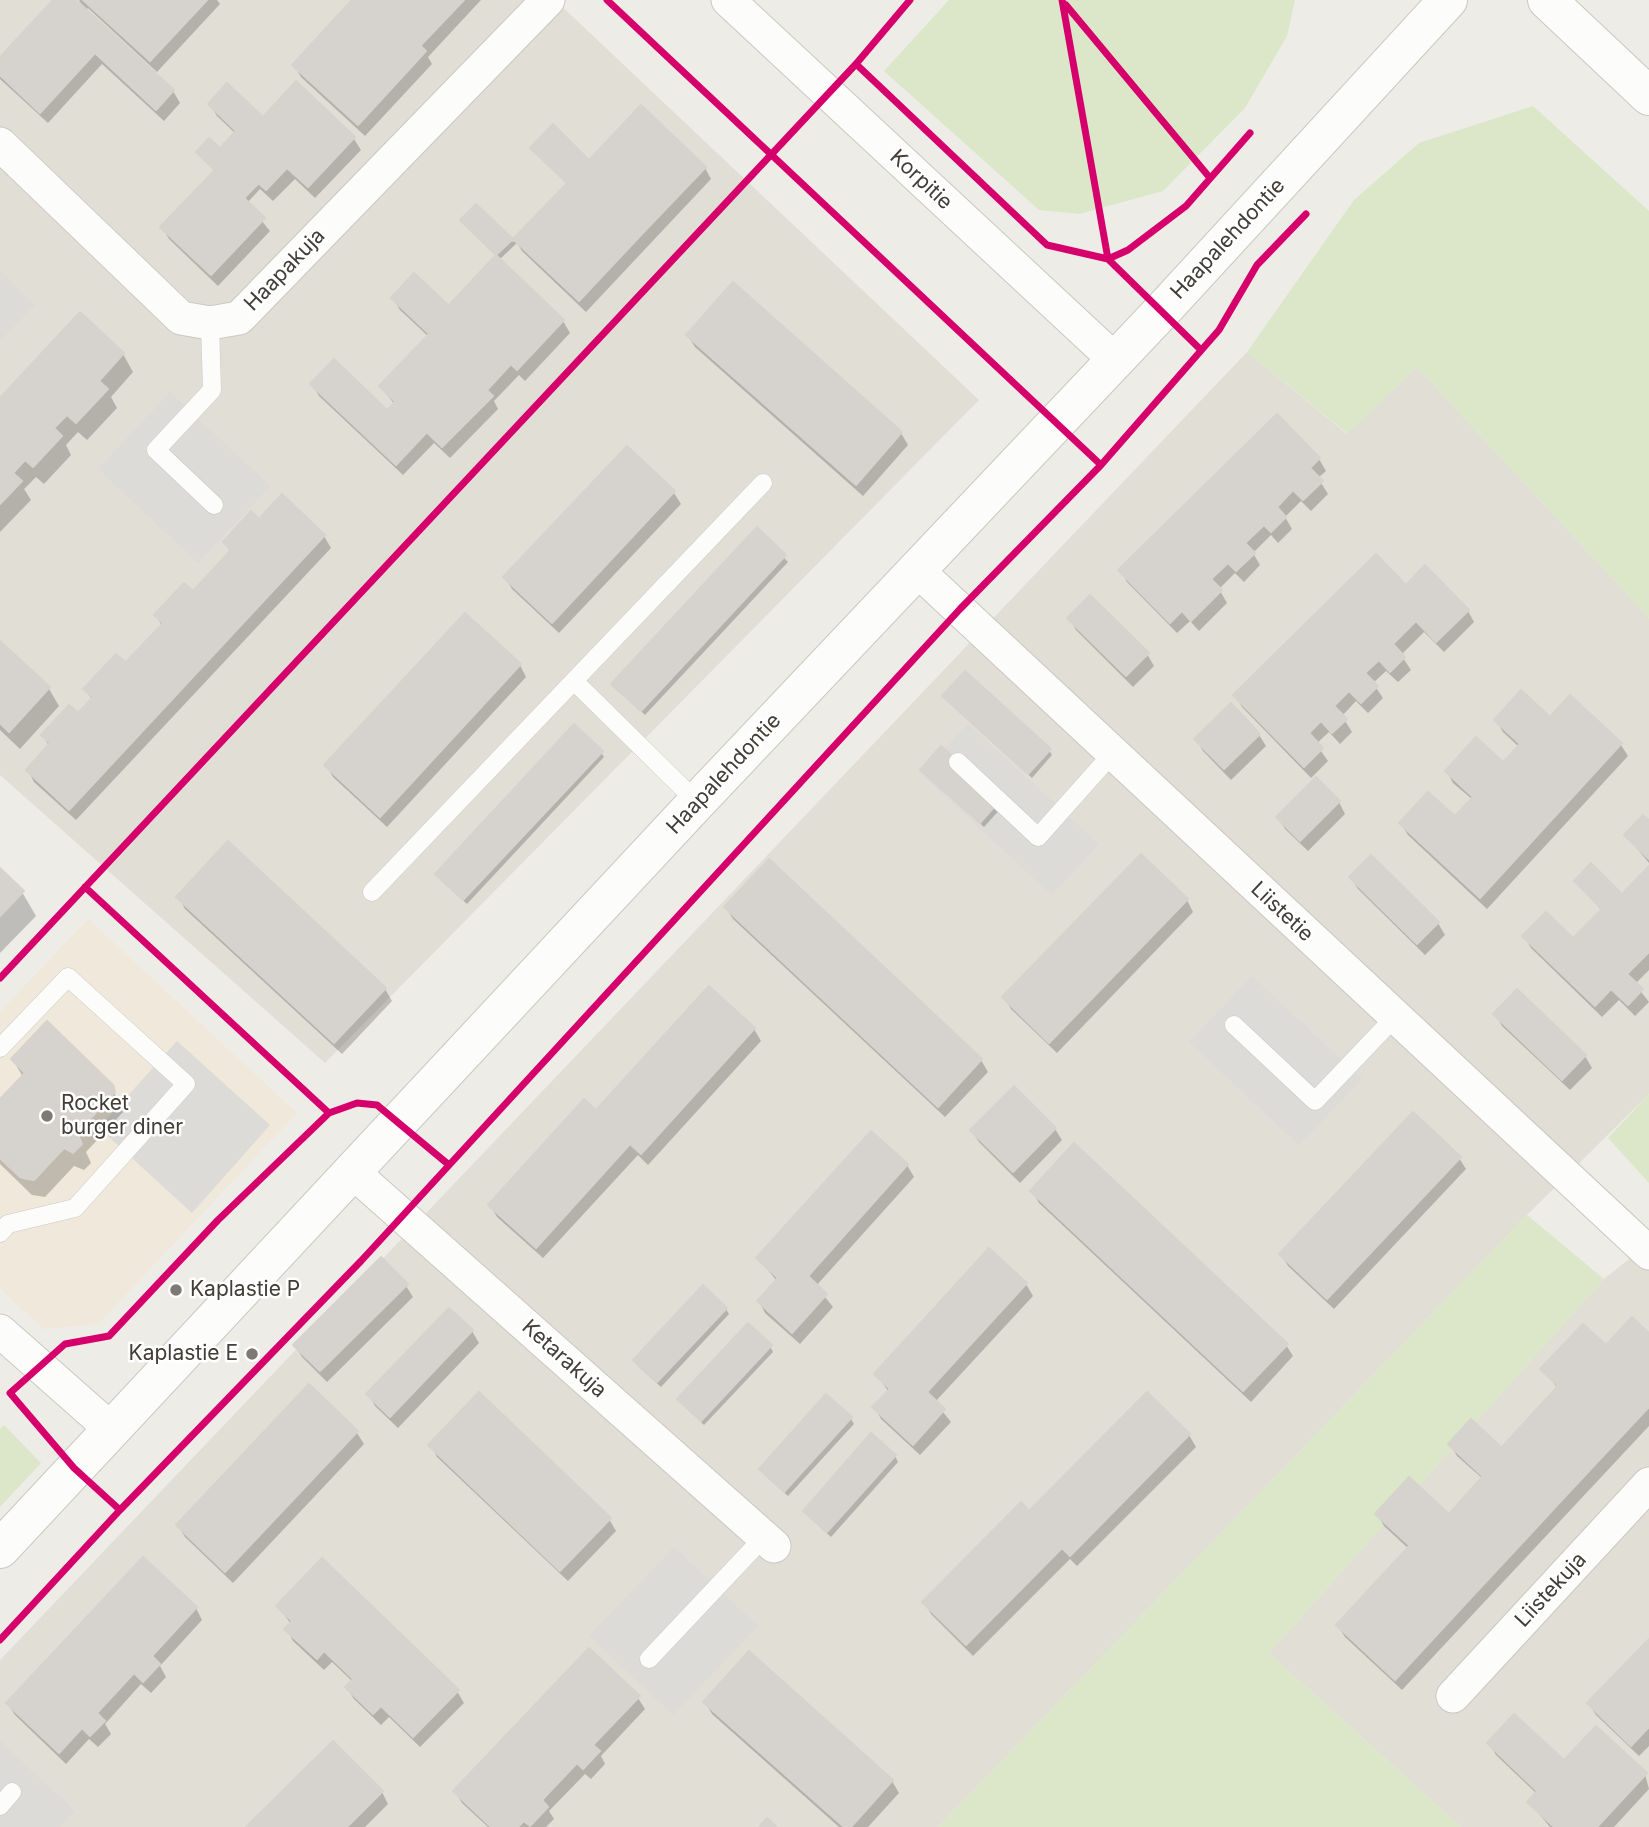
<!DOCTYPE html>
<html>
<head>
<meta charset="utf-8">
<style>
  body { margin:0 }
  canvas { display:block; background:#eeece7 }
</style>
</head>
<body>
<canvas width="1649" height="1827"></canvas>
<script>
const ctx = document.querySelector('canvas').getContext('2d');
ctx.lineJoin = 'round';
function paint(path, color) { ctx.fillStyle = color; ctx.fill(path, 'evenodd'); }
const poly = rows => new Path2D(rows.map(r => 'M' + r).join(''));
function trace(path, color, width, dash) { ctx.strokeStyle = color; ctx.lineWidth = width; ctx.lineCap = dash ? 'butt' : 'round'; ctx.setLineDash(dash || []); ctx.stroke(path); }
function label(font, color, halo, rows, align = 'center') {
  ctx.font = font + ' Inter,sans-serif'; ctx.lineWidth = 5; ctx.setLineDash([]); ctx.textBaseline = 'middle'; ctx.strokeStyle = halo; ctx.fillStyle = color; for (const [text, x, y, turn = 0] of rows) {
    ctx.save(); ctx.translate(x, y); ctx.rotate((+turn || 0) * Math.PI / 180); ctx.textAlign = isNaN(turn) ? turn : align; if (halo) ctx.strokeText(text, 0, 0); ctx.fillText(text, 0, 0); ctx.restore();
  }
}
paint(poly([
  [0,0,555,0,979,400,325,1063,0,775],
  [1247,352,1347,434,1417,367,1649,618,1649,1094,1527,1215,938,1827,0,1827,0,1660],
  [1649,1243,1649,1827,1461,1827,1269,1653,1604,1279]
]), '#e1ded5');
paint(poly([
  [88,919,297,1113,98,1324,43,1329,0,1288,0,1012]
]), '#f0e8da');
paint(poly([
  [949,0,1295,0,1287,36,1245,108,1163,191,1079,214,1039,210,884,71],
  [1533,106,1649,211,1649,618,1417,367,1348,434,1247,352,1354,200,1419,143],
  [1649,1094,1649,1183,1608,1138],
  [1527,1215,1604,1279,1269,1653,1461,1827,938,1827],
  [4,1425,41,1463,0,1507,0,1429]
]), '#dbe7c8');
paint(poly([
  [0,271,35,305,0,341],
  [170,392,270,486,198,563,98,469],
  [968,724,1099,844,1052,895,921,774],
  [1252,976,1362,1079,1299,1145,1189,1042],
  [177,1041,270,1125,192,1213,99,1128],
  [674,1547,758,1626,673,1715,589,1636],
  [0,1741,75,1811,60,1827,0,1827]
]), '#dddbd7');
paint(poly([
  [56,0,74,0,83,7,79,0,217,0,220,4,157,72,88,8,85,11,173,91,180,103,164,121,102,64,48,123,0,79,0,60],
  [355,0,481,0,428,57,432,64,365,136,301,77,294,65],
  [297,84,354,139,361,150,315,198,295,179,273,201,260,189,247,203,270,231,218,286,169,239,162,227,216,171,198,152,220,150,236,134,217,116,210,104,263,119],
  [553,127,589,162,705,168,711,179,586,312,522,251,517,243,499,260,563,321,570,333,525,381,519,375,494,401,498,409,450,458,434,443,403,475,319,396,312,384,387,412,395,405,381,387,429,337,400,310,393,298,449,308,497,257,462,221,476,206,513,242,568,184,535,153],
  [80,315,123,354,133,372,111,397,117,408,87,440,78,432,66,445,71,455,44,484,36,477,24,489,31,500,0,532,0,400],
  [688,336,901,433,908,445,863,496,695,347],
  [1277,416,1319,459,1326,471,1318,478,1328,494,1311,511,1301,501,1285,517,1292,529,1278,543,1271,535,1253,553,1260,565,1244,582,1235,573,1219,589,1227,603,1199,631,1190,621,1177,633,1127,582,1120,570],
  [627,448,674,493,681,504,559,633,512,589,505,577],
  [282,497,324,536,331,548,76,820,34,782,28,770,49,746,43,735,78,715,92,700,86,689,126,665,162,626,156,615,193,593,231,553,225,542,259,521],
  [757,530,788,562,645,715,613,684],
  [1406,587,1468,611,1474,622,1444,652,1424,632,1401,655,1411,670,1398,682,1386,671,1373,683,1383,698,1368,713,1356,701,1342,716,1352,732,1340,744,1329,732,1316,744,1328,761,1311,778,1242,707,1235,695],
  [1069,618,1147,654,1154,666,1133,687,1076,630],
  [0,644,49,689,59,706,20,749,0,730],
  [520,665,526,677,387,827,333,777,326,765],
  [944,696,1049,750,1052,755,1032,778],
  [1570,697,1621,745,1628,756,1487,909,1408,835,1401,824,1455,819,1473,800,1453,783,1447,771,1503,765,1519,747,1503,732,1496,720,1550,719],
  [1259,735,1266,746,1231,780,1203,751,1196,739],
  [601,752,604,757,467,904,440,879,437,874],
  [922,770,1003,806,984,827],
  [1339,802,1345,814,1308,851,1285,829,1278,817],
  [1649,823,1649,863,1626,835],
  [769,862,981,1060,988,1072,945,1117,733,919,726,908],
  [1649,868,1649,970,1635,984,1649,1002,1635,1016,1619,1000,1602,1017,1531,948,1524,936,1573,941,1602,911,1576,881,1622,896],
  [0,871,22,892,36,916,0,953],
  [1351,878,1438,923,1445,935,1425,955,1358,889],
  [179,898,385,989,392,1001,342,1054,185,909],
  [1187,900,1193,912,1057,1053,1011,1009,1004,997],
  [709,988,754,1029,761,1041,648,1165,638,1155,543,1258,497,1217,490,1205,596,1112],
  [1517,992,1585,1056,1592,1068,1570,1090,1502,1026,1495,1014],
  [13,1060,111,1086,124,1111,86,1152,91,1163,84,1170,74,1166,45,1197,32,1195,0,1164,0,1101,23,1077],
  [1055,1129,1062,1140,1020,1183,979,1142,972,1131],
  [871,1133,907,1165,914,1177,816,1286,833,1307,800,1344,765,1313,759,1301,777,1281,758,1258],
  [1459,1158,1466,1169,1334,1309,1288,1266,1281,1254],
  [1032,1191,1286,1345,1293,1356,1251,1402,1039,1203],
  [990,1251,1026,1284,1033,1296,935,1402,951,1422,920,1455,881,1419,875,1407,889,1392,876,1374],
  [381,1260,406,1286,413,1297,327,1382,302,1357,295,1345],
  [726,1309,729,1314,661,1387,638,1366,635,1361],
  [449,1310,472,1331,479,1343,398,1428,375,1406,368,1394],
  [1649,1335,1649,1426,1402,1690,1345,1637,1338,1626,1409,1549,1384,1526,1377,1514,1449,1516,1483,1479,1457,1456,1450,1444,1501,1450,1558,1389,1543,1369],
  [770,1346,773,1352,704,1425,683,1404,680,1399],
  [309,1387,357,1433,364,1444,233,1583,185,1537,178,1526],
  [1147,1394,1189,1435,1196,1447,1077,1566,1070,1559,973,1656,931,1614,924,1602,1029,1514],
  [851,1419,854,1424,788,1496,764,1474,761,1469],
  [431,1445,609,1519,616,1531,568,1581,437,1457],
  [895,1456,898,1462,831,1537,808,1516,805,1511],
  [278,1606,457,1691,464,1703,420,1747,389,1717,381,1725,354,1699,347,1688,353,1682,332,1662,324,1670,293,1641,287,1629,291,1624],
  [196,1608,202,1620,160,1666,166,1677,151,1693,141,1684,105,1724,111,1734,98,1747,89,1739,66,1764,15,1715,8,1704],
  [1649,1642,1649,1746,1639,1756,1596,1715,1589,1704],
  [638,1698,645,1709,601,1756,605,1764,591,1779,585,1774,549,1811,554,1819,546,1827,488,1827,462,1803,455,1791],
  [705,1702,892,1781,899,1793,868,1827,839,1827,712,1714],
  [1489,1743,1564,1762,1645,1774,1649,1789,1614,1827,1550,1827,1529,1802,1537,1794,1496,1755],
  [382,1792,388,1804,365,1827,249,1827]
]), '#0003');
const building = poly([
  [53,0,76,0,174,90,156,110,95,53,40,113,0,75,0,57,53,0],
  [83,0,207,0,150,61,83,0],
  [352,0,370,0,426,51,358,125,292,65,352,0],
  [370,0,464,0,420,46,370,0],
  [296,81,355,137,308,187,287,168,266,190,220,148,236,131,208,104,227,83,263,117,296,81],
  [641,105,706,167,640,236,575,175,641,105],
  [553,124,589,160,567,183,530,148,553,124],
  [209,138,258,184,244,198,196,152,209,138],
  [215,170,265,218,211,275,160,227,215,170],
  [575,175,640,236,579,301,513,239,575,175],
  [476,204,513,239,496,255,460,220,476,204],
  [496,255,564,320,517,370,449,305,496,255],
  [414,273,511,364,488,389,391,298,414,273],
  [733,282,902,432,856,485,686,335,733,282],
  [80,312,124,353,99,381,108,389,76,423,67,415,54,428,62,436,33,467,25,460,13,473,22,481,0,504,0,398,80,312],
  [429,334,493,396,442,447,379,386,429,334],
  [334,359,387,410,395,402,427,432,396,465,310,384,334,359],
  [1277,414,1320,458,1310,468,1323,481,1303,500,1293,490,1277,507,1286,517,1271,532,1264,525,1245,543,1255,553,1236,571,1228,563,1211,579,1222,590,1191,621,1182,611,1170,623,1118,570,1277,414],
  [627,446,675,491,552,623,503,577,627,446],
  [282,494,325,535,69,810,26,770,50,743,41,735,69,705,78,713,93,697,83,689,116,654,126,662,163,623,154,615,184,583,193,591,231,550,223,542,251,511,259,519,282,494],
  [757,527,786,555,641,711,611,684,757,527],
  [1376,554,1406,585,1425,565,1469,610,1436,642,1416,621,1393,644,1405,657,1390,672,1379,660,1365,673,1378,686,1361,703,1349,691,1334,706,1347,719,1332,733,1321,721,1309,733,1323,748,1304,767,1233,695,1376,554],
  [1090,595,1149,653,1126,676,1067,618,1090,595],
  [465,613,521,664,380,817,324,765,465,613],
  [0,641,50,687,9,732,0,723,0,641],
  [965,671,1051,749,1028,774,942,696,965,671],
  [1521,690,1550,717,1570,695,1622,743,1480,898,1399,823,1428,792,1455,816,1473,797,1445,771,1476,737,1503,762,1520,744,1494,720,1521,690],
  [1231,703,1260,734,1224,769,1194,739,1231,703],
  [574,724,603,751,463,900,435,874,574,724],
  [941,746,1001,799,980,823,920,770,941,746],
  [1316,777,1340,801,1300,841,1276,817,1316,777],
  [1643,815,1649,820,1649,859,1624,835,1643,815],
  [228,841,386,988,334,1043,176,897,228,841],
  [1141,854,1188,899,1049,1043,1002,997,1141,854],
  [1371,855,1439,922,1417,944,1349,877,1371,855],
  [769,859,982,1059,938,1107,724,907,769,859],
  [1591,863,1622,894,1649,866,1649,952,1627,974,1643,989,1628,1005,1611,989,1595,1006,1522,936,1546,912,1573,938,1602,909,1574,881,1591,863],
  [0,868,24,891,0,916,0,868],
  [709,986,755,1028,641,1154,630,1144,536,1248,488,1205,584,1099,596,1110,709,986],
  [1517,989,1586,1055,1562,1080,1493,1014,1517,989],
  [47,1021,113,1085,115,1092,77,1133,82,1144,73,1153,64,1148,34,1180,27,1179,20,1177,0,1158,0,1099,25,1073,11,1059,47,1021],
  [1014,1086,1056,1128,1013,1172,970,1130,1014,1086],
  [1413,1112,1461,1157,1327,1299,1279,1254,1413,1112],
  [871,1131,908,1164,808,1276,827,1294,792,1333,757,1301,778,1278,756,1258,871,1131],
  [1074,1143,1288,1344,1243,1391,1030,1191,1074,1143],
  [989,1248,1027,1283,927,1392,945,1409,913,1445,872,1407,890,1389,874,1374,989,1248],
  [381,1257,408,1284,320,1371,293,1345,381,1257],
  [703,1285,727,1308,657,1382,633,1360,703,1285],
  [449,1308,473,1330,390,1417,366,1394,449,1308],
  [1632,1317,1649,1333,1649,1407,1617,1441,1540,1369,1583,1324,1606,1345,1632,1317],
  [748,1323,772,1345,701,1421,677,1399,748,1323],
  [309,1384,358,1431,225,1572,176,1525,309,1384],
  [1558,1386,1617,1441,1560,1502,1502,1447,1558,1386],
  [479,1392,611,1518,560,1571,428,1445,479,1392],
  [1147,1392,1190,1434,1070,1556,1062,1548,966,1645,922,1602,1021,1502,1029,1511,1147,1392],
  [826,1394,852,1417,784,1492,759,1469,826,1394],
  [1471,1419,1560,1502,1537,1527,1448,1444,1471,1419],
  [871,1433,896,1455,827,1532,803,1511,871,1433],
  [1483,1476,1537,1527,1469,1600,1375,1514,1409,1477,1449,1514,1483,1476],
  [1410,1545,1469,1600,1395,1680,1336,1625,1410,1545],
  [143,1557,197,1607,152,1656,160,1664,143,1682,134,1673,97,1713,105,1721,90,1736,82,1728,59,1753,6,1703,143,1557],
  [322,1558,459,1690,413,1737,381,1706,373,1714,345,1687,353,1679,324,1651,317,1659,284,1629,292,1621,276,1606,322,1558],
  [1649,1639,1649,1727,1631,1746,1587,1703,1649,1639],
  [589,1648,640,1696,593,1745,600,1751,583,1769,577,1763,542,1800,548,1807,530,1826,524,1821,518,1827,491,1827,453,1791,589,1648],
  [749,1651,893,1780,851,1827,844,1827,703,1702,749,1651],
  [1514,1714,1564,1760,1596,1726,1647,1773,1597,1827,1554,1827,1527,1802,1537,1791,1487,1743,1514,1714],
  [333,1741,383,1791,347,1827,246,1827,333,1741],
  [767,1818,777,1827,759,1827,767,1818]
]);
paint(building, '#d6d3ce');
trace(building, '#d6d3cd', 2);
const service = poly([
  [210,323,212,390,156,450,214,505],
  [574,681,697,802],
  [958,762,1038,837,1112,754],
  [372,892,763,483],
  [1234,1025,1315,1101,1395,1017],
  [0,1048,68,977,186,1084,75,1208,8,1224,0,1233],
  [649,1659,764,1537],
  [0,1806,12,1792]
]);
const minor = poly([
  [728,0,1115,360],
  [0,144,181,318,210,323,239,318,548,0],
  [917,570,1649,1253],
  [354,1173,774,1546],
  [0,1331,112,1430],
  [1453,1696,1649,1484]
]);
const tertiary = poly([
  [1547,0,1649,96],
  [0,1549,697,802,1161,312,1448,0]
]);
trace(service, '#cac8c3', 19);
trace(minor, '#cac8c3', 35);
trace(tertiary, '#cac8c3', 40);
trace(service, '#fcfcfb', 18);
trace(minor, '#fcfcfb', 33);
trace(tertiary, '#fcfcfb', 38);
trace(poly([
  [1062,0,1108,259,1201,350],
  [1066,5,1210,178],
  [856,64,1047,245,1108,259,1128,250,1186,206,1250,133],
  [1101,465,1219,330,1257,265,1306,214],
  [85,887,329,1113],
  [0,978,856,64,910,0],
  [120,1510,74,1468,10,1393,65,1344,109,1336,218,1220,329,1113,357,1103,377,1105,449,1165],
  [0,1640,120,1510,361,1261,960,609,1101,465,607,0]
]), '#d6006c', 7);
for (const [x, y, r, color] of [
  [47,1116,7,"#7e7a73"],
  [176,1290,7,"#7e7a73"],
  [252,1354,7,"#7e7a73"]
]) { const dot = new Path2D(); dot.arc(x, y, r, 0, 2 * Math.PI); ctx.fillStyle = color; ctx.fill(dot); trace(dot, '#fff', 2.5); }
label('21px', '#423d35', '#fff', [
  ["Korpitie",921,180,43],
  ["Haapalehdontie",1228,239,-47],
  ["Haapakuja",285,270,-46],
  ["Haapalehdontie",724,774,-47],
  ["Liistetie",1282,912,43],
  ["Ketarakuja",564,1359,42],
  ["Liistekuja",1551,1590,-47]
]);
label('21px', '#423d35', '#fff', [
  ["Rocket",61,1104],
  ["burger diner",61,1128],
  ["Kaplastie P",190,1290],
  ["Kaplastie E",238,1354,"right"]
], 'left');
</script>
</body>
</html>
